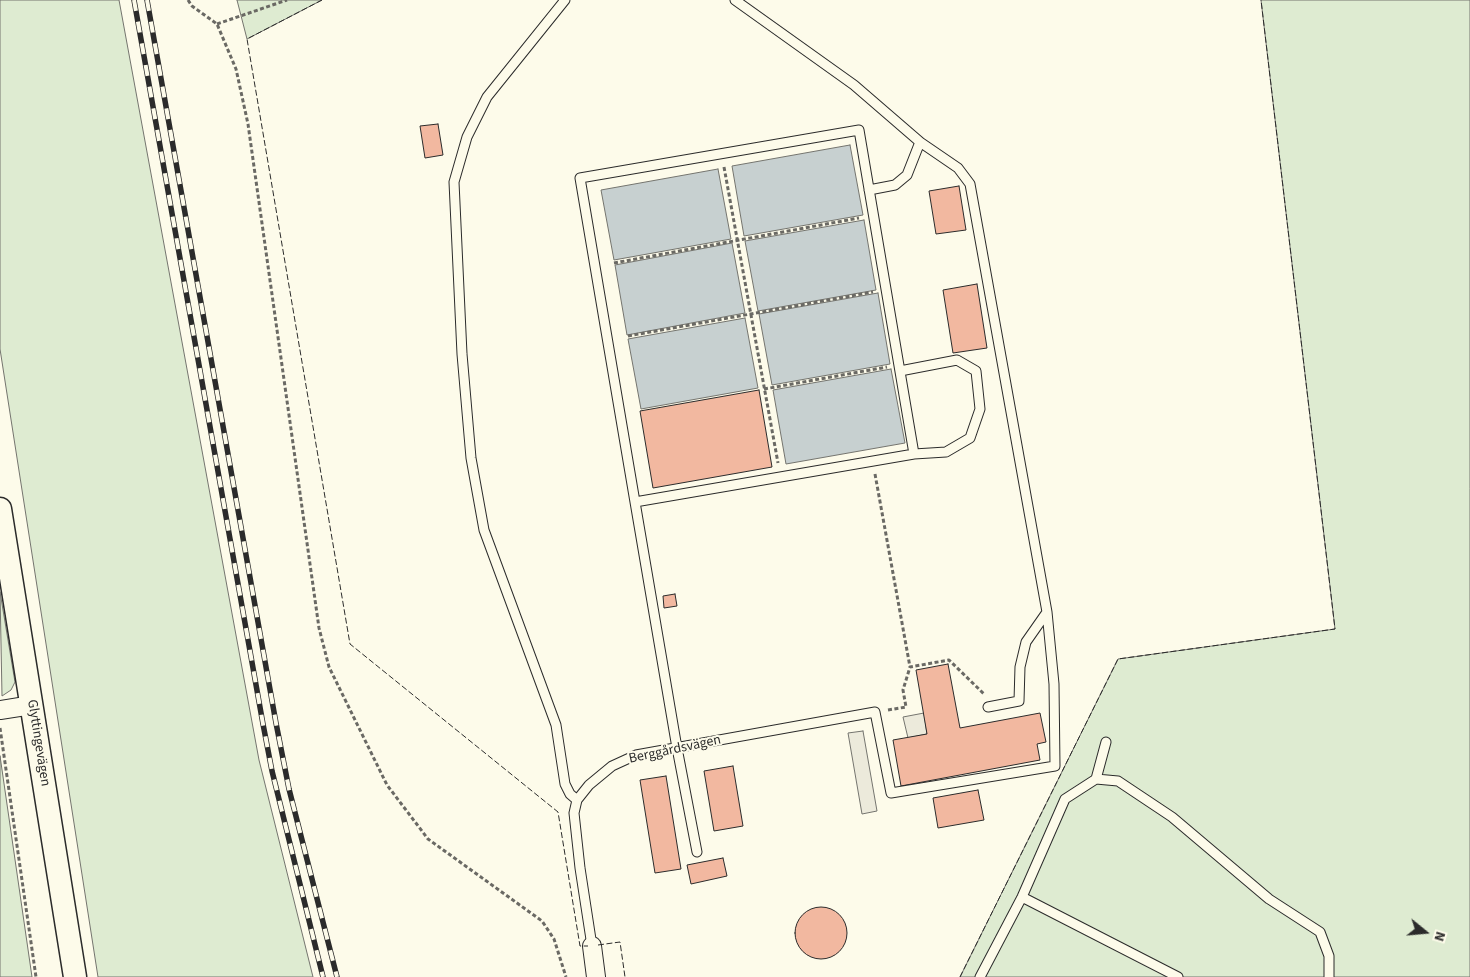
<!DOCTYPE html>
<html>
<head>
<meta charset="utf-8">
<style>
  body { margin:0 }
  #map { position:relative; width:1470px; height:977px; overflow:hidden; background:#fdfbea; font-family:"Source Sans 3",sans-serif }
  canvas { display:block }
  .north { position:absolute; left:1400px; top:907px; width:50px; height:50px; -webkit-text-stroke:4px #fdfbea; paint-order:stroke; rotate:107deg; font-size:14px; font-weight:700; line-height:20px; text-align:center; color:#2b2b2b }
  .north::after { content:''; display:block; margin:auto; width:18px; height:22px; background:#2b2b2b; clip-path:polygon(50% 0,100% 100%,50% 72%,0 100%) }
</style>
</head>
<body>
<div id="map">
<canvas width="1470" height="977"></canvas>
<div class="north">N</div>
</div>
<script>
const ctx = document.querySelector('canvas').getContext('2d');
ctx.lineJoin = 'round';
function paint(path, color) { ctx.fillStyle = color; ctx.fill(path, 'evenodd'); }
const poly = rows => new Path2D(rows.map(r => 'M' + r).join(''));
function trace(path, color, width, dash) { ctx.strokeStyle = color; ctx.lineWidth = width; ctx.lineCap = dash ? 'butt' : 'round'; ctx.setLineDash(dash || []); ctx.stroke(path); }
function label(font, color, halo, rows, align = 'center') {
  ctx.font = font + ' "Source Sans 3",sans-serif'; ctx.lineWidth = 4; ctx.setLineDash([]); ctx.textBaseline = 'middle'; ctx.strokeStyle = halo; ctx.fillStyle = color; for (const [text, x, y, turn = 0] of rows) {
    ctx.save(); ctx.translate(x, y); ctx.rotate((+turn || 0) * Math.PI / 180); ctx.textAlign = isNaN(turn) ? turn : align; if (halo) ctx.strokeText(text, 0, 0); ctx.fillText(text, 0, 0); ctx.restore();
  }
}
const green = poly([
  [0,0,119,0,259,760,313,977,98,977,0,349,0,0],
  [237,0,322,0,247,39,237,0],
  [1261,0,1470,0,1470,977,960,977,1118,659,1335,629,1261,0],
  [0,592,15,682,11,690,2,696,0,592],
  [0,756,32,977,0,977,0,756]
]);
paint(green, '#deebd1');
trace(green, '#74746e', 1);
const parking = poly([
  [924,713,927,734,908,738,903,717,924,713],
  [863,731,877,811,862,814,848,733,863,731]
]);
paint(parking, '#eceadb');
trace(parking, '#74746e', 1);
const water = poly([
  [850,145,863,215,744,236,732,166,850,145],
  [718,169,731,239,614,260,601,190,718,169],
  [864,220,876,290,758,311,745,241,864,220],
  [732,243,745,313,627,335,615,265,732,243],
  [878,293,890,364,772,385,759,314,878,293],
  [745,318,758,388,641,409,628,339,745,318],
  [891,369,905,443,786,464,773,390,891,369]
]);
paint(water, '#c7d0d0');
trace(water, '#74746e', 1);
const building = poly([
  [438,124,443,155,425,158,420,126,438,124],
  [959,186,966,230,936,234,929,191,959,186],
  [977,284,987,348,953,353,943,290,977,284],
  [759,390,772,467,653,488,640,411,759,390],
  [675,594,677,606,664,608,663,596,675,594],
  [948,664,960,728,1040,713,1046,742,1037,744,1040,760,901,786,893,740,927,734,916,670,948,664],
  [733,766,743,826,714,831,704,771,733,766],
  [666,776,681,869,655,873,640,780,666,776],
  [978,790,984,820,938,828,933,798,978,790],
  [723,858,727,876,691,884,687,865,723,858],
  '795 933a26 26 0 1 1 52 0a26 26 0 1 1-52 0Z'
]);
paint(building, '#f2b8a0');
trace(building, '#2b2b2b', 1);
const service = poly([
  [565,0,487,97,467,137,454,182,462,354,471,458,484,530,556,725,565,784,570,794,577,800],
  [735,0,854,85,920,142,907,175,895,185,869,190],
  [900,371,957,360,976,371,980,409,970,438,946,452,914,454],
  [635,502,914,454,859,130,580,178,635,502,677,748,697,852],
  [988,707,1019,701,1020,667,1026,642,1047,612],
  [1096,779,1106,742],
  [1022,897,1178,977],
  [592,946,580,868,574,813,577,800,589,785,612,766,636,755,875,712,891,793,1055,766,1054,684,1047,612,970,184,958,168,920,142],
  [980,977,1022,897,1065,799,1096,779,1118,781,1172,817,1269,899,1320,932,1329,956,1329,977]
]);
const minor = poly([
  [0,710,32,705],
  [592,946,596,977]
]);
const tertiary = poly([
  [0,509,75,977]
]);
trace(service, '#2b2b2b', 11);
trace(minor, '#2b2b2b', 20);
trace(tertiary, '#2b2b2b', 25);
trace(poly([
  [188,0,192,6,217,24,236,69,248,124,319,628,329,667,387,785,428,839,542,921,554,939,566,977],
  [217,24,287,0],
  [724,167,778,463],
  [614,263,859,218],
  [628,336,873,292],
  [764,389,887,367],
  [875,474,910,667],
  [888,710,906,707,903,690,910,667,949,660,984,694],
  [0,728,36,977]
]), '#6a6964', 3, [4, 2.5]);
trace(service, '#fdfbea', 9);
trace(minor, '#fdfbea', 18);
trace(tertiary, '#fdfbea', 22);
const rail = poly([
  [134,0,263,724,272,771,323,977],
  [147,0,276,723,289,789,337,977]
]);
trace(rail, '#2b2b2b', 5.5);
trace(rail, '#fdfbea', 4, [11]);
trace(poly([
  [322,0,247,39,350,644,558,812,580,946,588,946],
  [598,945,620,942,625,977],
  [960,977,1118,659,1335,629,1261,0]
]), '#2b2b2b', 1, [6, 2.5]);
label('14px', '#2b2b2b', '#fdfbea', [
  ["Glyttingevägen",38,743,81],
  ["Berggårdsvägen",675,750,-12]
]);
</script>
</body>
</html>
